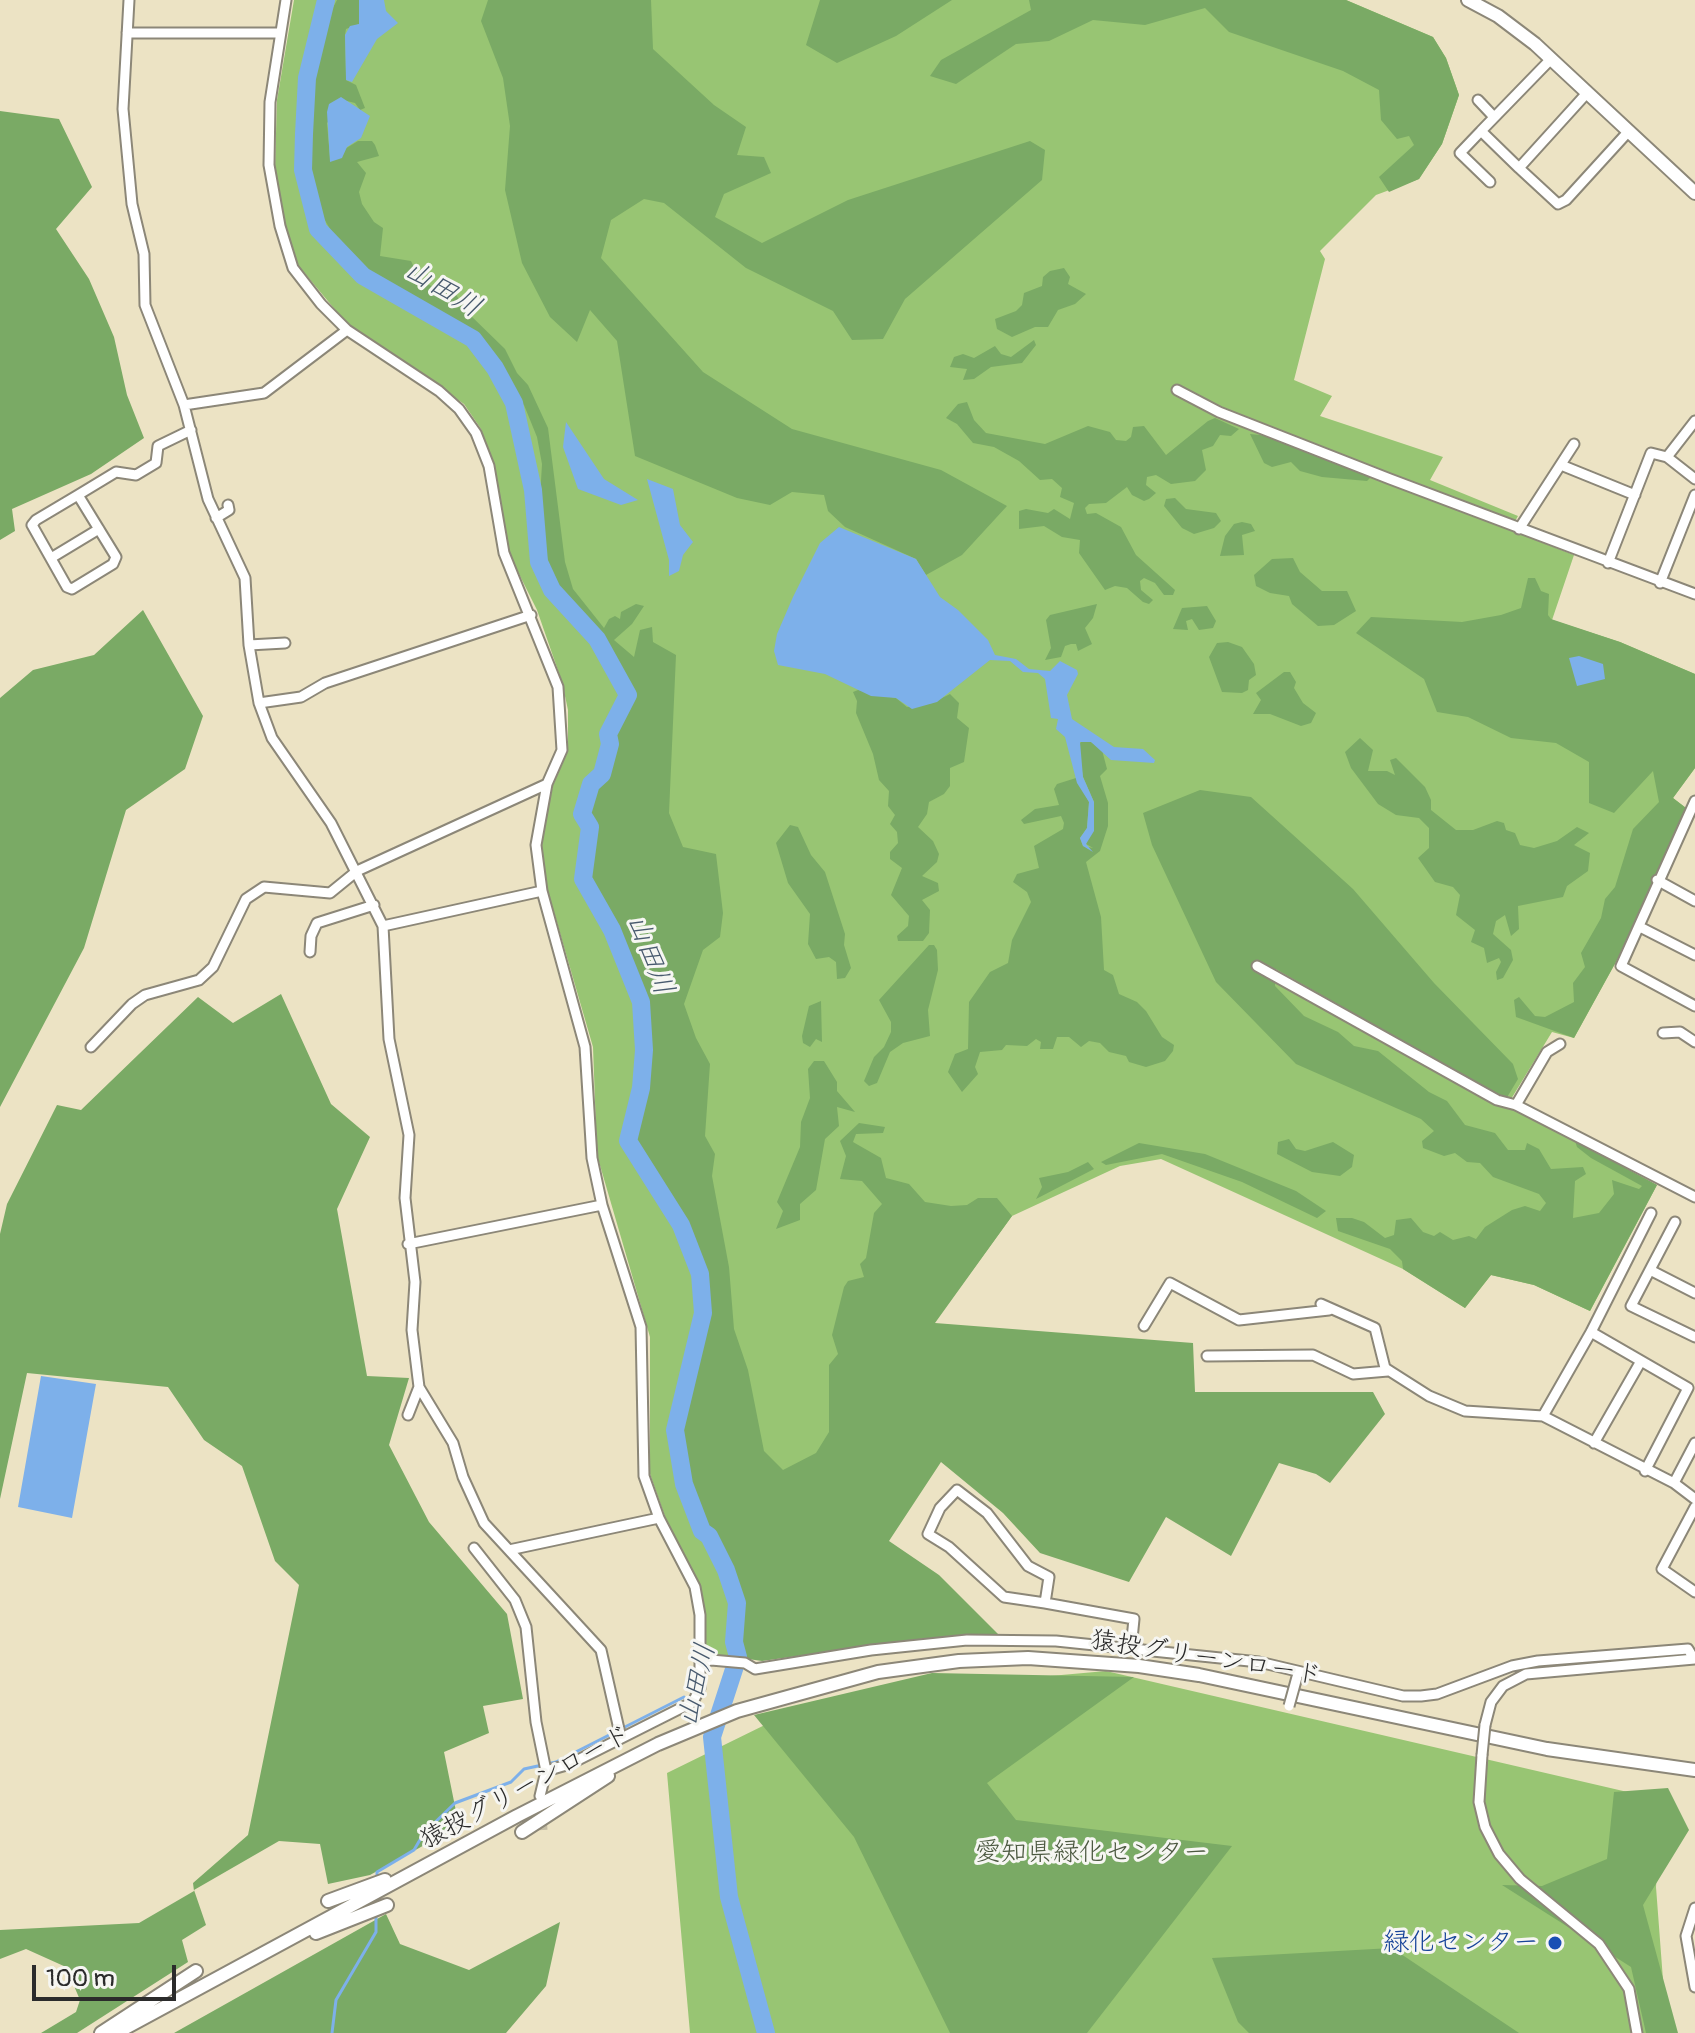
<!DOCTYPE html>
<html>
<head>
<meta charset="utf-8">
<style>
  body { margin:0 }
  #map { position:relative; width:1695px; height:2033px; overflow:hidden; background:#ece3c4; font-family:Pangolin,sans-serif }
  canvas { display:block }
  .scale { position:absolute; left:32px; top:1965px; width:144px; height:36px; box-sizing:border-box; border:4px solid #2b2b2b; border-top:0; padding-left:10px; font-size:24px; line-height:28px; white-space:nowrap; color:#2b2b2b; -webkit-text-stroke:6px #f6f6f2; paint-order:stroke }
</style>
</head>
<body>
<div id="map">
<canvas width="1695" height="2033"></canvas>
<div class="scale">100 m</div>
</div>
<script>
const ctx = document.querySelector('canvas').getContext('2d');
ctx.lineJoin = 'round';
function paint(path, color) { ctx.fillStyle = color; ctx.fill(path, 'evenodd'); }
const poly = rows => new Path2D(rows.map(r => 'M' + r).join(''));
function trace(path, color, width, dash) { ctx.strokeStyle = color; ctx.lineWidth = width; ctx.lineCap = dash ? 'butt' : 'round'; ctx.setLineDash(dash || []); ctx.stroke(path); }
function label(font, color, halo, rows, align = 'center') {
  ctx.font = font + ' Pangolin,"Klee One",sans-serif'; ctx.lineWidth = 6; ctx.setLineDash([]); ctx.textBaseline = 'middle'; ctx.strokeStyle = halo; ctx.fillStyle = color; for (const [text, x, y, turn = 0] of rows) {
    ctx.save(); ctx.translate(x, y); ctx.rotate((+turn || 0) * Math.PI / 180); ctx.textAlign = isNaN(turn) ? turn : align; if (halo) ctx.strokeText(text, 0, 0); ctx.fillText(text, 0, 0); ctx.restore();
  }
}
paint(poly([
  [294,0,1346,0,1433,37,1446,58,1459,95,1442,144,1419,179,1376,195,1320,251,1325,259,1294,380,1332,396,1320,416,1443,457,1430,480,1518,516,1510,530,1574,555,1552,620,1620,642,1695,674,1695,768,1673,798,1686,808,1617,960,1574,1038,1552,1032,1508,1104,1657,1185,1590,1311,1534,1285,1491,1275,1465,1308,1403,1269,1161,1159,1120,1166,1012,1216,934,1323,748,1659,705,1656,704,1627,650,1474,650,1337,597,1155,593,1047,547,888,541,844,553,785,568,751,568,710,562,682,537,610,508,552,493,464,481,429,464,404,347,324,297,264,284,225,275,168,277,100],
  [1106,1671,1662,1800,1656,1887,1667,2033,690,2033,667,1773,777,1719,849,1694]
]), '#98c573');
paint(poly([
  [337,0,359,0,359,24,346,29,345,35,346,74,346,80,356,85,365,108,360,110,355,103,347,101,327,123,330,158,358,141,372,141,375,145,379,156,357,162,366,173,359,192,362,204,374,222,383,228,380,256,411,261,420,280,441,291,455,293,467,312,505,349,517,373,528,385,548,428,565,562,573,589,604,628,609,619,615,616,620,619,621,612,636,604,644,606,632,624,614,640,634,657,640,630,652,627,653,642,676,655,669,813,683,847,716,854,723,913,720,937,703,950,684,1004,696,1038,710,1064,705,1136,715,1154,712,1176,729,1267,734,1329,748,1370,764,1451,783,1470,816,1453,829,1432,829,1365,838,1354,832,1335,844,1287,848,1281,864,1277,860,1264,866,1258,874,1213,882,1204,862,1181,840,1179,846,1156,840,1141,859,1123,885,1127,883,1133,856,1134,853,1142,881,1158,886,1178,909,1184,925,1202,951,1206,967,1205,978,1198,997,1198,1012,1216,935,1323,1193,1343,1195,1392,1373,1392,1385,1414,1330,1483,1316,1474,1279,1463,1231,1556,1166,1517,1129,1582,1040,1553,1003,1513,941,1462,889,1541,939,1575,999,1635,919,1639,762,1661,748,1659,740,1640,741,1608,731,1573,712,1534,703,1528,683,1467,680,1426,702,1336,703,1279,687,1228,632,1142,632,1122,645,1076,647,1047,644,989,595,885,588,878,592,829,586,807,609,764,612,735,632,690,611,650,552,583,539,515,542,464,537,437,524,405,517,401,511,380,487,348,457,324,389,290,358,267,338,243,311,196,310,94,327,19],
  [488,0,651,0,653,49,714,105,746,127,737,155,764,157,771,173,724,194,715,217,762,243,848,200,1030,141,1045,150,1042,180,905,299,883,339,852,340,833,311,746,268,664,203,644,199,611,220,601,258,703,372,792,429,941,470,1007,506,962,555,926,575,916,559,845,527,828,511,824,495,792,492,770,505,737,498,635,456,617,341,590,310,577,342,550,317,522,263,505,190,510,126,503,78,481,21],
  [820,0,952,0,896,36,837,63,806,45],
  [1029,0,1346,0,1433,37,1446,58,1459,95,1442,144,1419,179,1389,192,1379,177,1414,145,1409,136,1397,139,1381,120,1379,90,1343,71,1229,32,1205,8,1145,25,1093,20,1049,41,1016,44,956,84,930,76,941,60,1031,10],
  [0,111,59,119,92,187,56,229,89,279,114,337,127,395,144,438,91,474,12,509,15,531,0,540],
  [1064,268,1070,277,1068,284,1086,294,1075,304,1058,310,1048,327,1035,327,1012,337,997,329,995,319,1016,311,1022,305,1024,293,1042,286,1043,277,1050,271],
  [1034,340,1036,345,1022,363,991,367,974,379,963,380,967,369,950,367,954,357,963,354,974,358,995,346,1001,354,1011,357],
  [967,402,974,420,986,433,1045,444,1088,426,1110,432,1116,440,1126,441,1131,437,1133,427,1144,426,1166,455,1208,421,1215,418,1239,429,1231,436,1220,435,1213,446,1202,450,1206,470,1195,481,1171,484,1156,475,1147,477,1146,485,1156,493,1149,499,1144,501,1132,495,1127,487,1106,503,1089,504,1085,508,1087,514,1096,513,1121,527,1136,555,1175,590,1173,595,1164,595,1155,583,1144,578,1140,581,1141,590,1153,600,1149,604,1143,602,1127,588,1115,586,1105,590,1079,553,1080,540,1062,537,1044,526,1019,529,1019,511,1026,509,1048,513,1054,509,1070,519,1074,503,1060,497,1062,488,1052,479,1040,480,1019,461,994,447,973,443,957,424,946,418,958,404],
  [1250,434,1269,436,1371,477,1367,481,1322,477,1300,471,1291,462,1272,467,1264,463],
  [1175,498,1186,509,1216,513,1221,521,1214,528,1194,534,1182,528,1164,506,1166,499],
  [1242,522,1251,524,1255,531,1242,535,1244,555,1220,556,1225,536,1234,524],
  [1293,558,1300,572,1322,591,1347,591,1356,611,1334,625,1318,626,1292,604,1289,596,1270,593,1256,586,1254,575,1272,559],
  [1528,578,1535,578,1541,591,1549,594,1548,615,1551,619,1620,642,1695,674,1695,768,1673,798,1686,808,1617,960,1574,1038,1516,1017,1514,1000,1519,997,1535,1016,1545,1017,1574,1002,1573,983,1585,967,1581,953,1601,918,1605,899,1615,887,1633,829,1659,802,1653,771,1614,813,1589,803,1589,762,1556,743,1511,738,1468,717,1437,712,1424,679,1356,633,1371,617,1462,622,1501,615,1521,608],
  [1097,604,1093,618,1085,628,1092,644,1078,651,1076,644,1071,644,1065,646,1061,657,1045,660,1051,648,1046,620,1050,615],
  [1207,606,1216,621,1213,628,1199,630,1192,619,1186,621,1188,630,1173,629,1182,608],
  [143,610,203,716,185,769,126,810,84,948,0,1107,0,698,33,670,94,655],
  [1228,642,1242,647,1254,664,1256,675,1249,680,1248,690,1242,693,1222,692,1209,657,1217,643],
  [1284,672,1290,672,1296,682,1294,688,1303,703,1316,713,1311,723,1301,726,1270,714,1253,714,1261,700,1256,693],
  [858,690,896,698,907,707,932,703,950,694,959,703,957,718,969,728,964,762,950,768,950,786,944,794,929,802,927,814,918,827,933,841,939,854,937,862,922,876,938,883,939,891,922,900,930,910,929,933,923,941,898,941,897,936,908,926,909,916,891,895,902,868,890,859,890,852,898,843,897,832,890,824,895,815,888,806,889,791,879,780,873,754,856,713,857,701,853,692],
  [1360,738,1373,750,1368,771,1387,771,1395,775,1390,760,1396,758,1425,787,1431,800,1431,810,1456,830,1473,830,1497,821,1504,823,1506,830,1515,833,1520,845,1534,848,1557,841,1577,827,1589,833,1574,845,1590,853,1588,871,1567,886,1563,897,1518,906,1519,929,1511,936,1505,915,1496,921,1493,934,1511,950,1513,960,1503,978,1497,980,1496,972,1501,962,1499,958,1487,963,1484,948,1471,942,1475,930,1456,915,1460,895,1453,887,1435,882,1418,858,1429,848,1429,828,1419,818,1396,815,1378,804,1351,768,1345,752],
  [1082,740,1091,742,1102,750,1107,769,1100,776,1108,803,1108,826,1100,851,1086,862,1101,917,1104,970,1113,975,1119,994,1137,1002,1146,1011,1162,1037,1174,1045,1173,1051,1165,1061,1146,1067,1129,1062,1126,1056,1109,1052,1100,1043,1089,1041,1081,1047,1069,1037,1057,1037,1053,1049,1040,1049,1041,1042,1036,1039,1027,1046,1006,1045,1002,1050,980,1052,975,1067,978,1074,962,1092,948,1072,955,1054,968,1049,969,1002,990,972,1008,963,1012,940,1031,902,1027,892,1013,882,1017,874,1039,868,1034,846,1063,829,1064,823,1061,816,1024,824,1021,820,1035,809,1059,805,1054,789,1057,784,1076,778,1089,802,1087,828,1080,838,1083,846,1093,848,1086,844,1094,824,1094,802,1083,777,1078,747],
  [1200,790,1251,797,1353,889,1434,983,1513,1064,1518,1079,1506,1099,1499,1096,1276,969,1275,986,1304,1016,1338,1032,1354,1046,1378,1051,1429,1092,1447,1101,1465,1125,1495,1133,1508,1150,1525,1150,1527,1143,1539,1149,1551,1169,1583,1167,1586,1174,1575,1181,1573,1218,1599,1213,1614,1194,1612,1180,1639,1189,1642,1186,1591,1158,1577,1147,1575,1141,1657,1185,1590,1311,1534,1285,1491,1275,1465,1308,1403,1269,1402,1261,1390,1249,1338,1231,1336,1218,1352,1218,1364,1222,1385,1238,1394,1235,1396,1220,1411,1218,1423,1232,1434,1236,1440,1232,1453,1240,1469,1236,1476,1239,1485,1227,1512,1210,1525,1206,1540,1211,1546,1203,1539,1194,1493,1177,1480,1163,1467,1162,1455,1153,1444,1156,1423,1148,1422,1141,1434,1131,1421,1119,1296,1064,1216,982,1152,845,1143,813],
  [790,825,798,827,811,855,825,872,845,934,844,945,851,968,845,978,837,979,836,962,829,957,816,959,808,944,810,914,788,883,776,843],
  [929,945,934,945,937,950,938,970,928,1010,930,1036,903,1043,890,1052,877,1083,869,1086,864,1081,874,1057,884,1047,891,1032,891,1022,879,1000],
  [281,994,331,1104,370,1137,337,1209,367,1376,409,1378,389,1445,429,1522,507,1614,523,1699,483,1706,489,1733,444,1752,459,1826,370,1875,328,1884,320,1844,279,1841,194,1890,206,1925,182,1940,188,1962,77,2033,41,2033,76,2012,80,2000,66,1967,26,1949,0,1959,0,1930,139,1923,194,1891,193,1883,248,1835,299,1585,275,1561,242,1466,204,1440,168,1387,27,1373,0,1499,0,1234,7,1204,57,1105,81,1110,198,997,233,1023],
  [821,1001,822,1042,816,1039,810,1047,803,1043,802,1036,809,1006],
  [814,1061,824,1061,837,1082,837,1091,855,1112,837,1107,839,1126,825,1139,816,1190,800,1204,800,1220,776,1229,783,1211,777,1202,800,1147,801,1122,810,1098,808,1069],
  [1289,1139,1296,1149,1305,1151,1333,1142,1354,1155,1352,1167,1340,1176,1312,1172,1277,1154,1278,1142],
  [1139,1143,1205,1154,1296,1191,1326,1211,1317,1218,1242,1182,1162,1154,1106,1165,1101,1162],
  [1088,1162,1094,1169,1036,1199,1042,1187,1039,1178,1068,1172],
  [932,1673,1134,1677,987,1783,1016,1820,1232,1846,1087,2033,950,2033,854,1837,754,1715],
  [1668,1788,1689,1830,1643,1905,1678,2033,1646,2033,1631,1967,1502,1885,1542,1886,1607,1859,1614,1792],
  [386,1914,400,1944,469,1970,560,1922,546,1986,506,2033,174,2033],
  [1392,1948,1519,2033,1249,2033,1238,2022,1212,1958]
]), '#7aaa65');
paint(poly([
  [359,0,384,0,386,11,398,23,377,39,352,82,346,80,345,35,350,26,359,24],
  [341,97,370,116,361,138,347,147,342,158,330,162,327,112,329,104],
  [566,422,604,479,638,500,621,505,578,489,563,447],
  [647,479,673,489,680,525,693,542,683,555,679,571,669,576,669,560],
  [839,527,916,559,940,597,958,610,988,640,995,655,1016,659,1029,669,1050,671,1060,661,1077,670,1078,674,1067,695,1072,719,1114,747,1143,749,1155,760,1154,763,1111,760,1091,742,1080,742,1083,777,1094,802,1094,831,1086,844,1093,852,1083,846,1080,838,1087,828,1089,802,1077,783,1065,737,1056,729,1058,719,1051,718,1045,679,1038,673,1023,672,1010,661,990,660,937,702,912,709,896,698,871,696,825,674,778,665,774,651,777,634,793,597,820,543],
  [1579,656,1603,664,1605,679,1577,686,1569,658],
  [41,1376,96,1384,72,1518,18,1507]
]), '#7db0ea');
trace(poly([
  [377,1880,377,1872,414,1850,424,1833,455,1803,511,1782,524,1769,556,1762,684,1697],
  [332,2033,336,2000,376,1932,376,1912]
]), '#7db0ea', 3);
trace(poly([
  [326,0,307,78,304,134,303,170,318,229,363,276,473,339,495,368,514,403,533,490,539,562,552,590,597,639,628,695,608,734,610,744,602,774,591,784,582,814,590,827,583,879,612,930,641,1002,644,1050,641,1088,628,1141,681,1225,700,1274,703,1313,675,1430,684,1484,702,1531,709,1536,726,1570,737,1603,734,1642,738,1657,712,1737,729,1897,766,2033]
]), '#7db0ea', 18);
trace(poly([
  [541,1798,543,1830]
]), '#c5bea5', 9, [9, 4.5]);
const minor = poly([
  [129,0,123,109,132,204,144,254,145,305,184,405,208,499,245,578,249,645,259,703,272,738,331,823,383,926,389,1039,409,1135,405,1198,415,1282,412,1330,419,1387,453,1443,463,1477,484,1523,601,1650,621,1738],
  [286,0,270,102,269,165,280,226,293,268,321,304,347,330,439,391,459,409,476,433,489,466,504,553,558,687,562,750,547,784,536,845,542,891,585,1047,592,1158,602,1205,641,1327,644,1476,659,1518,695,1587,700,1615,700,1688,693,1702,570,1764,546,1771],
  [127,33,279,33],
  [1551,59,1481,131,1519,168,1558,204,1566,200,1628,132],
  [1478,100,1494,117],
  [1481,131,1460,153,1490,182],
  [1519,168,1587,93],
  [1177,390,1219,412,1390,479,1695,594],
  [184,405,264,393,347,330],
  [1667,457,1695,479],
  [1561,465,1635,495],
  [78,495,116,557,113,564,72,589,67,587,32,525,36,520,78,495,116,472,136,475,156,463,158,446,191,430],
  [216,518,229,510,228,505],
  [1519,529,1574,444],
  [51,558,99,529],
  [1608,563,1651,453,1667,457,1695,421],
  [1660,583,1695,495],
  [249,645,285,643],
  [259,703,301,697,325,683,531,615],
  [1695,801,1621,966,1695,1006],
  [1657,880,1695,901],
  [383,926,542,891],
  [1640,927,1695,955],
  [310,952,311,936,317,923,374,905],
  [1257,966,1497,1100,1516,1105,1695,1197],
  [1663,1033,1680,1032,1695,1042],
  [91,1047,132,1004,145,995,199,980,213,967,246,899,264,887,330,893,357,871,547,784],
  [1516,1105,1547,1052,1560,1044],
  [1675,1222,1631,1306,1695,1337],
  [408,1244,602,1205],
  [1650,1270,1695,1293],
  [1321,1304,1375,1328,1385,1368,1429,1396,1465,1411,1543,1416,1674,1483,1695,1499],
  [1144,1326,1170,1283,1239,1320,1329,1310],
  [1591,1332,1688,1388,1645,1471],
  [1207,1356,1313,1355,1353,1374,1388,1371],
  [408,1415,419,1387],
  [1543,1416,1591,1332,1651,1213],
  [1594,1443,1641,1361],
  [1674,1483,1695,1443],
  [957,1490,987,1513,1028,1566,1049,1577,1045,1603,1004,1597,949,1547,928,1534,940,1508,957,1490],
  [1695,1507,1662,1569,1695,1592],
  [474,1548,515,1600,526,1627,536,1722,546,1771,540,1796],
  [509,1550,659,1518],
  [1045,1603,1134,1619,1131,1649],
  [701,1663,711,1660,745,1663,755,1669,871,1650,967,1640,1056,1641,1259,1662,1403,1696,1421,1696,1437,1694,1512,1666,1538,1661,1688,1649,1694,1659],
  [1485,1725,1491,1702,1503,1686,1526,1674,1695,1659],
  [1482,1755,1479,1802,1485,1827,1499,1854,1520,1879,1599,1944,1629,1989,1637,2033],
  [1695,1908,1686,1936,1695,1987]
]);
const major = poly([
  [1468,0,1498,16,1535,44,1695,193],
  [522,1832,608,1776],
  [328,1901,385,1880],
  [316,1933,387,1905],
  [101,2033,196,1971],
  [116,2033,517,1816,658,1744,737,1711,878,1672,959,1661,1028,1658,1139,1666,1199,1675,1547,1749,1695,1770]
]);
trace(minor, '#8c8778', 13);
trace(major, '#8c8778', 16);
trace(minor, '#fff', 9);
trace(major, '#fff', 12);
const minorBridge = poly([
  [1289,1706,1297,1677],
  [1482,1755,1485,1725]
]);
trace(minorBridge, '#8c8778', 13, []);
trace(minorBridge, '#fff', 9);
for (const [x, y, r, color] of [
  [1555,1943,8,"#1a4fb4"]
]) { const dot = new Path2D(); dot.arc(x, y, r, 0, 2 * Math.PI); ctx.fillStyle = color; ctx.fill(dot); trace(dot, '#f6f6f2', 3); }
label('26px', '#2b2b2b', '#f6f6f2', [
  ["猿投グリーンロード",1206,1659,9],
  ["猿投グリーンロード",526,1788,-28]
]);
label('26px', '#4c5941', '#f6f6f2', [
  ["愛知県緑化センター",1092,1853]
]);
label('26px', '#164399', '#f6f6f2', [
  ["緑化センター",1539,1943]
], 'right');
label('italic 28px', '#485a6e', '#f6f6f2', [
  ["山田川",442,290,31],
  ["山田川",649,955,69],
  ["山田川",698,1685,-77]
]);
</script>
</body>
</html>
